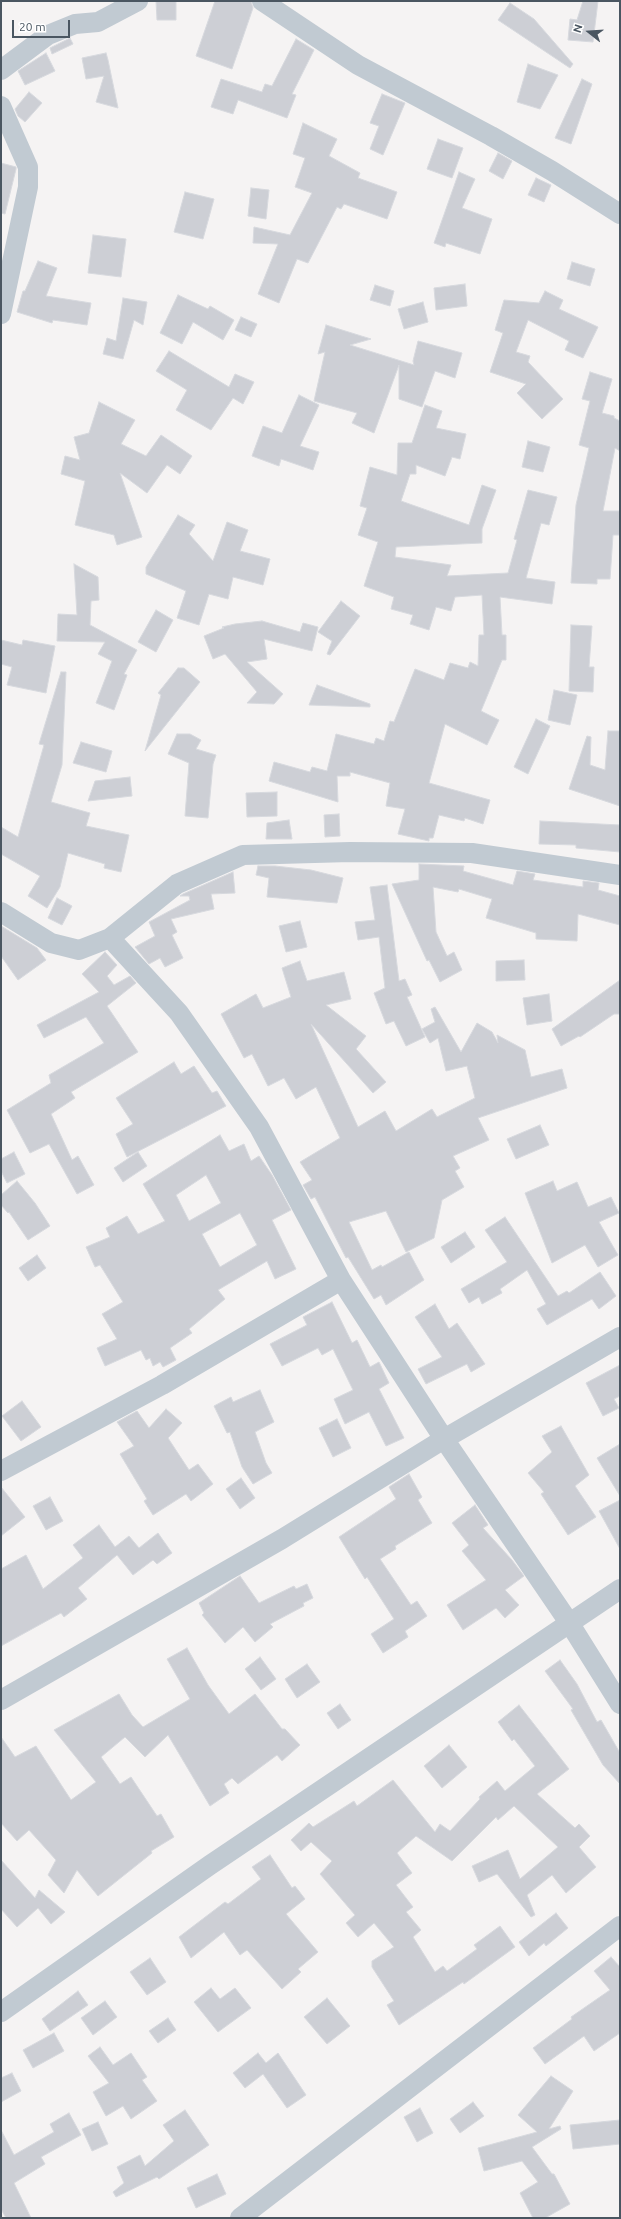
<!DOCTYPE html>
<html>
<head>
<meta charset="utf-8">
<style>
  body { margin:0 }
  #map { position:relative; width:621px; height:2219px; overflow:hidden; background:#f5f3f3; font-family:Ubuntu,sans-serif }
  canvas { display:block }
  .frame { position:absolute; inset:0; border:2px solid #4a5661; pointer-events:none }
  .north { position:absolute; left:569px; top:12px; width:40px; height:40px; -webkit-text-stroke:3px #fff; paint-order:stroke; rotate:287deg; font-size:11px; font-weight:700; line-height:16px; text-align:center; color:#4a5661 }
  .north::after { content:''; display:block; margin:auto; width:14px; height:18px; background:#4a5661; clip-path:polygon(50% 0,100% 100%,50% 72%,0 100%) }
  .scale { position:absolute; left:12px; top:20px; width:58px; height:18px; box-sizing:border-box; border:2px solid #4a5661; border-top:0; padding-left:5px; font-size:12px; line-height:14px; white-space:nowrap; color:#4a5661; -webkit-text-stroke:3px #fff; paint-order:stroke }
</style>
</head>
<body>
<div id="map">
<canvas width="621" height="2219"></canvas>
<div class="frame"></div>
<div class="north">N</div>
<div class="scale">20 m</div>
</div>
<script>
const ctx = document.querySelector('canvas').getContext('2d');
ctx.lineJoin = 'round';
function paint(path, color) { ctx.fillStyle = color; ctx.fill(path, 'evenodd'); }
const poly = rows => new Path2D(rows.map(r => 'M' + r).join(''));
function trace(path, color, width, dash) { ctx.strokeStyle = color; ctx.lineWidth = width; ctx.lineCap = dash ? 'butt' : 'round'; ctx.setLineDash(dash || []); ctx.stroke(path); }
const building = poly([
  [156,1,176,1,176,20,157,20,156,1],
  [215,1,251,1,253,8,232,69,196,56,215,1],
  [583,1,598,1,593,42,568,40,570,19,577,20,583,1],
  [510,3,534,19,573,64,570,68,498,20,510,3],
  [70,38,73,44,52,54,50,48,70,38],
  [296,39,314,50,292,94,296,95,287,118,238,100,233,114,211,107,221,79,262,92,265,84,272,86,296,39],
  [46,53,55,71,25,85,18,71,46,53],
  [106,53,108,60,118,108,96,102,104,76,86,79,82,58,106,53],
  [528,64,558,75,540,109,517,102,528,64],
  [582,79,592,84,571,144,555,138,582,79],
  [29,92,42,103,25,122,18,116,15,109,29,92],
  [382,94,405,103,383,155,370,149,379,126,370,123,382,94],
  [303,123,337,139,329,156,360,173,358,178,397,192,387,219,344,204,341,209,337,207,308,263,297,259,279,303,258,294,278,244,253,243,254,227,290,235,312,193,295,187,305,158,293,154,303,123],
  [438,139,463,148,452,178,427,169,438,139],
  [498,153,512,161,503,179,489,171,498,153],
  [1,163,16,167,16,169,5,214,1,213,1,163],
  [459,172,475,179,462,208,492,219,480,254,446,243,445,247,434,243,459,172],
  [536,178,551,185,544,202,528,195,536,178],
  [251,188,269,190,266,219,248,216,251,188],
  [185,192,214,199,203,239,174,232,185,192],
  [93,235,126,239,121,277,88,273,93,235],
  [38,261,57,268,46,296,91,303,87,325,53,320,52,323,17,312,23,291,25,291,38,261],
  [572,262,595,269,590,286,567,279,572,262],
  [465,284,467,306,436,310,434,288,465,284],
  [375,285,394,291,390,306,370,300,375,285],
  [545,291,563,300,559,309,598,327,583,358,565,350,569,341,528,320,516,352,530,356,528,362,563,399,542,419,517,393,526,384,490,372,503,333,495,330,504,300,539,303,545,291],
  [178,295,208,309,210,306,234,320,223,340,193,322,182,344,160,333,178,295],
  [123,298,147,302,143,325,134,320,123,359,103,354,107,338,116,341,123,298],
  [423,302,428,322,404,329,398,309,423,302],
  [241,317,257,324,251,337,235,330,241,317],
  [326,325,371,339,350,345,414,365,413,361,418,341,462,353,455,378,435,371,422,407,399,399,399,365,374,433,352,423,357,413,314,401,325,352,318,354,326,325],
  [169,351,229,387,235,374,254,382,243,404,233,398,211,430,176,410,187,390,156,371,169,351],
  [590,372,612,379,602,413,614,416,614,418,620,421,620,451,615,448,603,511,620,511,620,535,613,535,610,579,597,579,597,584,571,583,576,505,589,448,579,445,590,401,582,399,590,372],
  [299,395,319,405,300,446,319,452,313,470,281,459,279,466,252,456,263,426,282,433,299,395],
  [99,402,135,420,121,444,146,456,161,435,192,456,180,474,167,465,147,493,120,473,142,537,117,545,114,535,75,525,85,481,61,474,65,456,80,460,74,437,89,433,99,402],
  [425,405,442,411,436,428,466,434,460,459,452,457,445,476,416,465,416,474,410,474,401,501,469,525,482,485,496,490,482,529,482,543,396,547,395,557,451,565,447,576,508,573,517,540,514,539,528,490,557,497,549,525,541,523,526,578,555,582,552,604,500,597,502,635,506,635,506,660,502,660,481,711,499,720,487,745,445,724,429,783,490,800,483,824,465,818,464,821,439,815,433,838,429,838,429,841,398,834,405,809,386,806,390,783,350,772,350,776,337,776,338,802,269,781,274,762,310,772,312,767,327,771,336,734,374,744,376,738,384,741,390,721,394,722,415,669,444,680,450,663,468,668,470,662,478,666,479,635,484,635,482,595,455,597,451,611,436,607,429,630,410,624,413,615,391,609,394,597,364,586,378,542,358,535,367,508,360,506,370,467,397,475,398,443,412,443,425,405],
  [528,441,550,447,543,472,522,467,528,441],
  [178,515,195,525,189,534,213,561,227,522,248,530,240,551,270,559,263,585,233,577,228,599,209,594,199,625,177,618,186,591,146,574,146,567,178,515],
  [74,564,98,577,99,600,91,601,90,625,137,650,124,674,127,675,114,710,96,703,112,661,98,654,105,642,57,641,58,614,77,615,74,564],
  [341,601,360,616,330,655,327,654,332,641,318,632,341,601],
  [156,610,173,620,156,652,138,642,156,610],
  [262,621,300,632,303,623,318,627,312,651,264,639,267,659,247,662,283,694,274,704,247,703,257,692,225,654,213,659,204,636,224,628,222,627,235,624,262,621],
  [571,625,592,626,589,667,594,667,593,692,569,691,571,625],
  [1,640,22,645,23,640,55,646,46,693,7,685,12,667,1,664,1,640],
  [178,668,184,668,200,682,145,751,161,695,158,693,178,668],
  [61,672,66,672,62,765,51,802,90,813,86,826,129,835,121,872,104,868,105,864,68,853,60,887,47,908,28,896,40,876,1,854,1,827,18,837,44,745,39,744,61,672],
  [317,685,370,704,370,707,309,705,317,685],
  [554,690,577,695,570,725,548,720,554,690],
  [536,719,550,726,528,774,514,767,536,719],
  [608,731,620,731,620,806,569,789,587,736,591,737,590,765,605,770,608,731],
  [177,734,190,734,201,740,196,749,216,755,213,764,208,818,185,816,189,763,168,754,177,734],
  [81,742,112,751,106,772,73,763,81,742],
  [130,777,132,796,88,801,95,781,130,777],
  [277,792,277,816,247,817,246,793,277,792],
  [339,814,340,836,325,837,324,815,339,814],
  [289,820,292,839,266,839,267,823,289,820],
  [540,821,620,825,620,852,576,848,576,845,539,844,540,821],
  [419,864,464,866,463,871,513,885,517,871,535,874,533,880,583,887,583,881,599,883,598,890,620,896,620,925,578,914,577,941,536,939,536,933,486,918,492,899,459,889,458,892,433,887,436,932,447,956,454,952,462,970,440,982,429,960,427,961,392,884,419,880,419,864],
  [258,866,275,866,311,870,343,878,337,903,267,897,269,878,256,875,258,866],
  [233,872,235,893,211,894,214,909,171,919,177,932,172,935,183,958,165,967,160,958,149,964,135,947,155,936,149,922,190,900,189,896,180,896,183,894,233,872],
  [387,885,399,981,405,979,412,995,407,997,425,1037,406,1046,394,1021,386,1024,374,993,385,988,379,937,358,940,355,922,375,920,370,887,387,885],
  [57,898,72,906,62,925,48,918,57,898],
  [300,921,307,947,286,952,279,926,300,921],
  [1,926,37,948,46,960,18,980,1,956,1,926],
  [105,952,117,965,107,976,114,985,130,976,136,983,107,1006,138,1052,71,1092,75,1098,51,1114,72,1160,78,1156,94,1185,77,1194,49,1144,30,1153,7,1110,51,1083,49,1075,104,1043,86,1017,44,1038,37,1025,99,992,82,974,105,952],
  [524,960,525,980,496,981,496,961,524,960],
  [300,961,307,981,344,972,351,999,326,1005,366,1036,356,1049,386,1082,373,1093,311,1024,358,1127,385,1111,396,1131,432,1109,437,1117,475,1098,467,1066,446,1071,438,1038,430,1043,422,1029,435,1022,431,1009,435,1007,461,1052,477,1023,492,1032,498,1043,497,1035,525,1050,531,1077,562,1069,567,1088,478,1118,489,1140,453,1156,460,1168,455,1171,464,1187,442,1200,434,1238,406,1252,386,1211,349,1222,372,1270,381,1265,382,1267,409,1252,424,1280,386,1305,381,1295,374,1299,348,1257,346,1258,315,1197,311,1199,303,1185,312,1180,300,1162,340,1138,316,1087,296,1099,284,1078,268,1086,252,1054,244,1058,221,1014,256,994,263,1008,291,997,282,968,300,961],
  [620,980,620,1014,614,1014,580,1037,579,1036,561,1046,552,1029,620,980],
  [549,994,552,1021,527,1025,523,998,549,994],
  [174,1062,181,1074,194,1066,212,1093,217,1091,226,1106,127,1157,116,1134,133,1124,116,1098,174,1062],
  [540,1125,549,1145,516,1159,507,1139,540,1125],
  [220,1135,229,1151,244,1144,251,1161,259,1156,272,1175,291,1210,272,1220,296,1269,275,1279,267,1261,218,1290,225,1299,189,1329,192,1333,170,1348,176,1360,163,1367,160,1362,153,1366,150,1358,146,1360,141,1350,105,1366,97,1348,117,1339,102,1314,123,1302,100,1265,95,1267,86,1247,110,1237,106,1228,127,1216,138,1234,165,1221,143,1184,220,1135],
  [206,1175,221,1203,189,1221,176,1195,206,1175],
  [240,1213,257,1245,220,1267,202,1234,240,1213],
  [14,1152,25,1174,7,1183,1,1171,1,1159,14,1152],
  [138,1152,147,1166,123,1182,114,1168,138,1152],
  [17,1181,35,1203,50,1226,28,1240,9,1212,8,1213,1,1205,1,1195,17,1181],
  [553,1181,557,1191,577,1182,588,1207,611,1197,619,1213,599,1222,618,1255,598,1267,585,1245,552,1263,525,1193,553,1181],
  [505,1217,558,1296,567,1291,569,1293,600,1272,616,1296,599,1309,592,1299,547,1325,537,1309,546,1304,527,1270,500,1289,502,1293,482,1304,479,1297,469,1303,461,1289,507,1262,485,1230,505,1217],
  [465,1232,475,1247,451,1263,441,1247,465,1232],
  [37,1255,46,1268,28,1281,19,1268,37,1255],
  [332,1302,352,1343,357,1340,370,1367,379,1362,389,1383,379,1389,404,1438,386,1446,369,1412,345,1424,334,1399,353,1390,333,1349,322,1355,318,1348,282,1366,270,1344,307,1325,303,1317,332,1302],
  [435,1304,449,1329,457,1323,485,1364,471,1372,467,1364,426,1384,418,1369,442,1357,415,1317,435,1304],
  [620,1365,620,1396,614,1399,619,1408,603,1416,586,1383,620,1365],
  [260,1390,274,1422,255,1432,266,1463,272,1473,253,1484,242,1467,230,1432,227,1433,214,1406,231,1397,233,1402,260,1390],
  [22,1401,41,1427,21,1441,2,1416,22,1401],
  [166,1409,182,1423,168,1438,189,1470,198,1464,213,1484,191,1501,186,1494,153,1515,144,1501,147,1499,120,1454,134,1446,117,1422,137,1411,149,1428,166,1409],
  [337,1419,351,1448,333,1457,319,1428,337,1419],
  [561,1426,589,1475,575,1486,596,1517,568,1535,541,1494,544,1492,528,1473,552,1452,542,1436,561,1426],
  [620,1444,620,1496,597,1458,620,1444],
  [409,1474,422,1497,418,1500,432,1523,395,1546,396,1549,380,1559,411,1605,417,1601,427,1616,405,1631,408,1637,383,1653,371,1634,394,1619,367,1577,365,1579,339,1537,396,1499,389,1487,409,1474],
  [241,1478,255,1498,240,1509,226,1489,241,1478],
  [1,1487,25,1517,1,1536,1,1487],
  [50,1497,63,1521,46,1530,33,1506,50,1497],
  [620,1500,620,1549,599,1511,620,1500],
  [475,1505,488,1525,483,1528,512,1560,524,1576,505,1590,519,1605,505,1618,496,1608,463,1630,447,1605,486,1580,462,1551,469,1545,452,1523,475,1505],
  [99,1525,115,1547,129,1536,139,1548,158,1533,172,1553,157,1564,153,1560,133,1575,117,1555,78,1588,87,1599,64,1617,61,1613,1,1646,1,1569,26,1555,43,1589,83,1558,73,1545,99,1525],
  [240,1576,259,1603,294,1586,296,1589,307,1584,313,1598,303,1603,304,1606,270,1624,273,1627,255,1642,243,1627,225,1643,202,1615,204,1613,199,1603,240,1576],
  [187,1648,208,1685,229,1714,255,1694,282,1729,285,1729,300,1745,282,1761,277,1755,238,1784,232,1778,224,1784,229,1793,210,1806,168,1735,145,1757,125,1737,101,1757,120,1784,131,1777,157,1816,161,1814,174,1837,151,1851,152,1853,98,1896,77,1870,64,1893,48,1875,56,1860,29,1830,17,1841,1,1823,1,1737,15,1757,36,1746,71,1800,96,1782,54,1730,119,1694,132,1715,143,1727,190,1699,167,1659,187,1648],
  [260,1657,276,1679,261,1690,245,1669,260,1657],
  [560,1660,577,1684,597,1722,601,1720,620,1753,620,1784,603,1765,571,1710,573,1709,545,1671,560,1660],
  [307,1664,320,1682,297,1698,285,1679,307,1664],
  [340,1704,351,1720,338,1729,327,1713,340,1704],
  [519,1705,569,1769,537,1794,575,1828,579,1824,590,1836,579,1847,596,1867,566,1893,552,1875,527,1895,535,1915,531,1917,497,1874,479,1882,472,1866,508,1850,520,1879,558,1847,514,1806,498,1820,496,1817,452,1861,416,1836,397,1853,412,1873,396,1885,413,1907,406,1912,421,1930,413,1937,435,1972,443,1966,447,1971,477,1949,474,1945,500,1926,515,1947,464,1984,463,1982,399,2025,387,2005,394,2001,372,1967,372,1961,394,1947,374,1923,358,1937,346,1923,355,1915,320,1874,332,1861,311,1842,301,1851,291,1840,309,1823,313,1827,354,1801,357,1806,393,1780,435,1832,440,1824,450,1831,480,1799,479,1797,497,1781,505,1791,535,1766,514,1739,512,1741,498,1722,519,1705],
  [449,1745,467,1767,442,1788,424,1766,449,1745],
  [270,1855,292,1888,295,1886,305,1899,286,1914,318,1952,298,1969,301,1972,282,1989,247,1950,240,1955,224,1932,191,1958,179,1937,225,1902,228,1904,261,1879,252,1867,270,1855],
  [1,1860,35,1898,39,1890,65,1912,51,1924,38,1908,17,1927,1,1909,1,1860],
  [556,1913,568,1928,546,1946,544,1943,529,1956,519,1942,556,1913],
  [611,1957,620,1967,620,2033,594,2051,584,2036,545,2064,533,2048,572,2019,571,2017,610,1990,594,1971,611,1957],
  [150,1958,166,1982,147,1995,130,1972,150,1958],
  [211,1988,220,1999,235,1988,251,2008,218,2032,194,2002,211,1988],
  [78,1991,88,2005,50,2031,42,2019,78,1991],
  [327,1998,350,2026,327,2044,304,2017,327,1998],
  [105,2001,117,2017,93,2035,81,2018,105,2001],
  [168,2018,176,2030,158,2043,149,2031,168,2018],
  [54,2033,64,2051,33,2068,23,2050,54,2033],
  [100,2047,113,2065,131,2053,147,2077,142,2080,157,2101,131,2119,123,2106,106,2116,93,2092,109,2083,88,2056,100,2047],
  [258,2053,266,2063,278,2053,306,2095,287,2108,263,2074,245,2088,233,2073,258,2053],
  [12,2073,21,2091,1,2102,1,2078,12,2073],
  [551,2076,573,2091,549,2129,560,2126,561,2129,532,2147,552,2174,554,2174,570,2204,545,2218,533,2218,520,2193,538,2182,522,2161,484,2171,478,2148,537,2132,518,2115,551,2076],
  [473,2102,484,2116,460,2133,450,2119,473,2102],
  [420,2108,433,2133,417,2142,404,2117,420,2108],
  [185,2110,209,2145,159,2179,157,2177,116,2197,113,2192,124,2183,117,2167,140,2155,145,2166,174,2141,163,2125,185,2110],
  [69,2113,81,2135,41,2157,45,2164,14,2183,31,2218,6,2218,1,2209,1,2130,14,2155,54,2132,50,2124,69,2113],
  [620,2120,620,2144,573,2149,570,2125,620,2120],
  [98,2122,108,2144,92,2151,82,2129,98,2122],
  [217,2174,226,2194,196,2208,187,2188,217,2174]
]);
paint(building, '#cdcfd5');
trace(building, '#d7d9de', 1);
trace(poly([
  [262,1,358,65,491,136,552,171,620,214],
  [1,70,48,35,75,24,98,22,138,1],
  [1,106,28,167,28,187,1,314],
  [1,912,51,943,79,950,110,938,177,884,243,855,350,852,472,853,620,875],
  [110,938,179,1013,259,1127,341,1280,444,1439,570,1624,620,1704],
  [1,1471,162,1385,341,1280],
  [1,1700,282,1539,444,1439,620,1337],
  [1,2012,210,1865,620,1589],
  [240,2218,620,1926]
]), '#c1cad2', 20);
</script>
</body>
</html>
